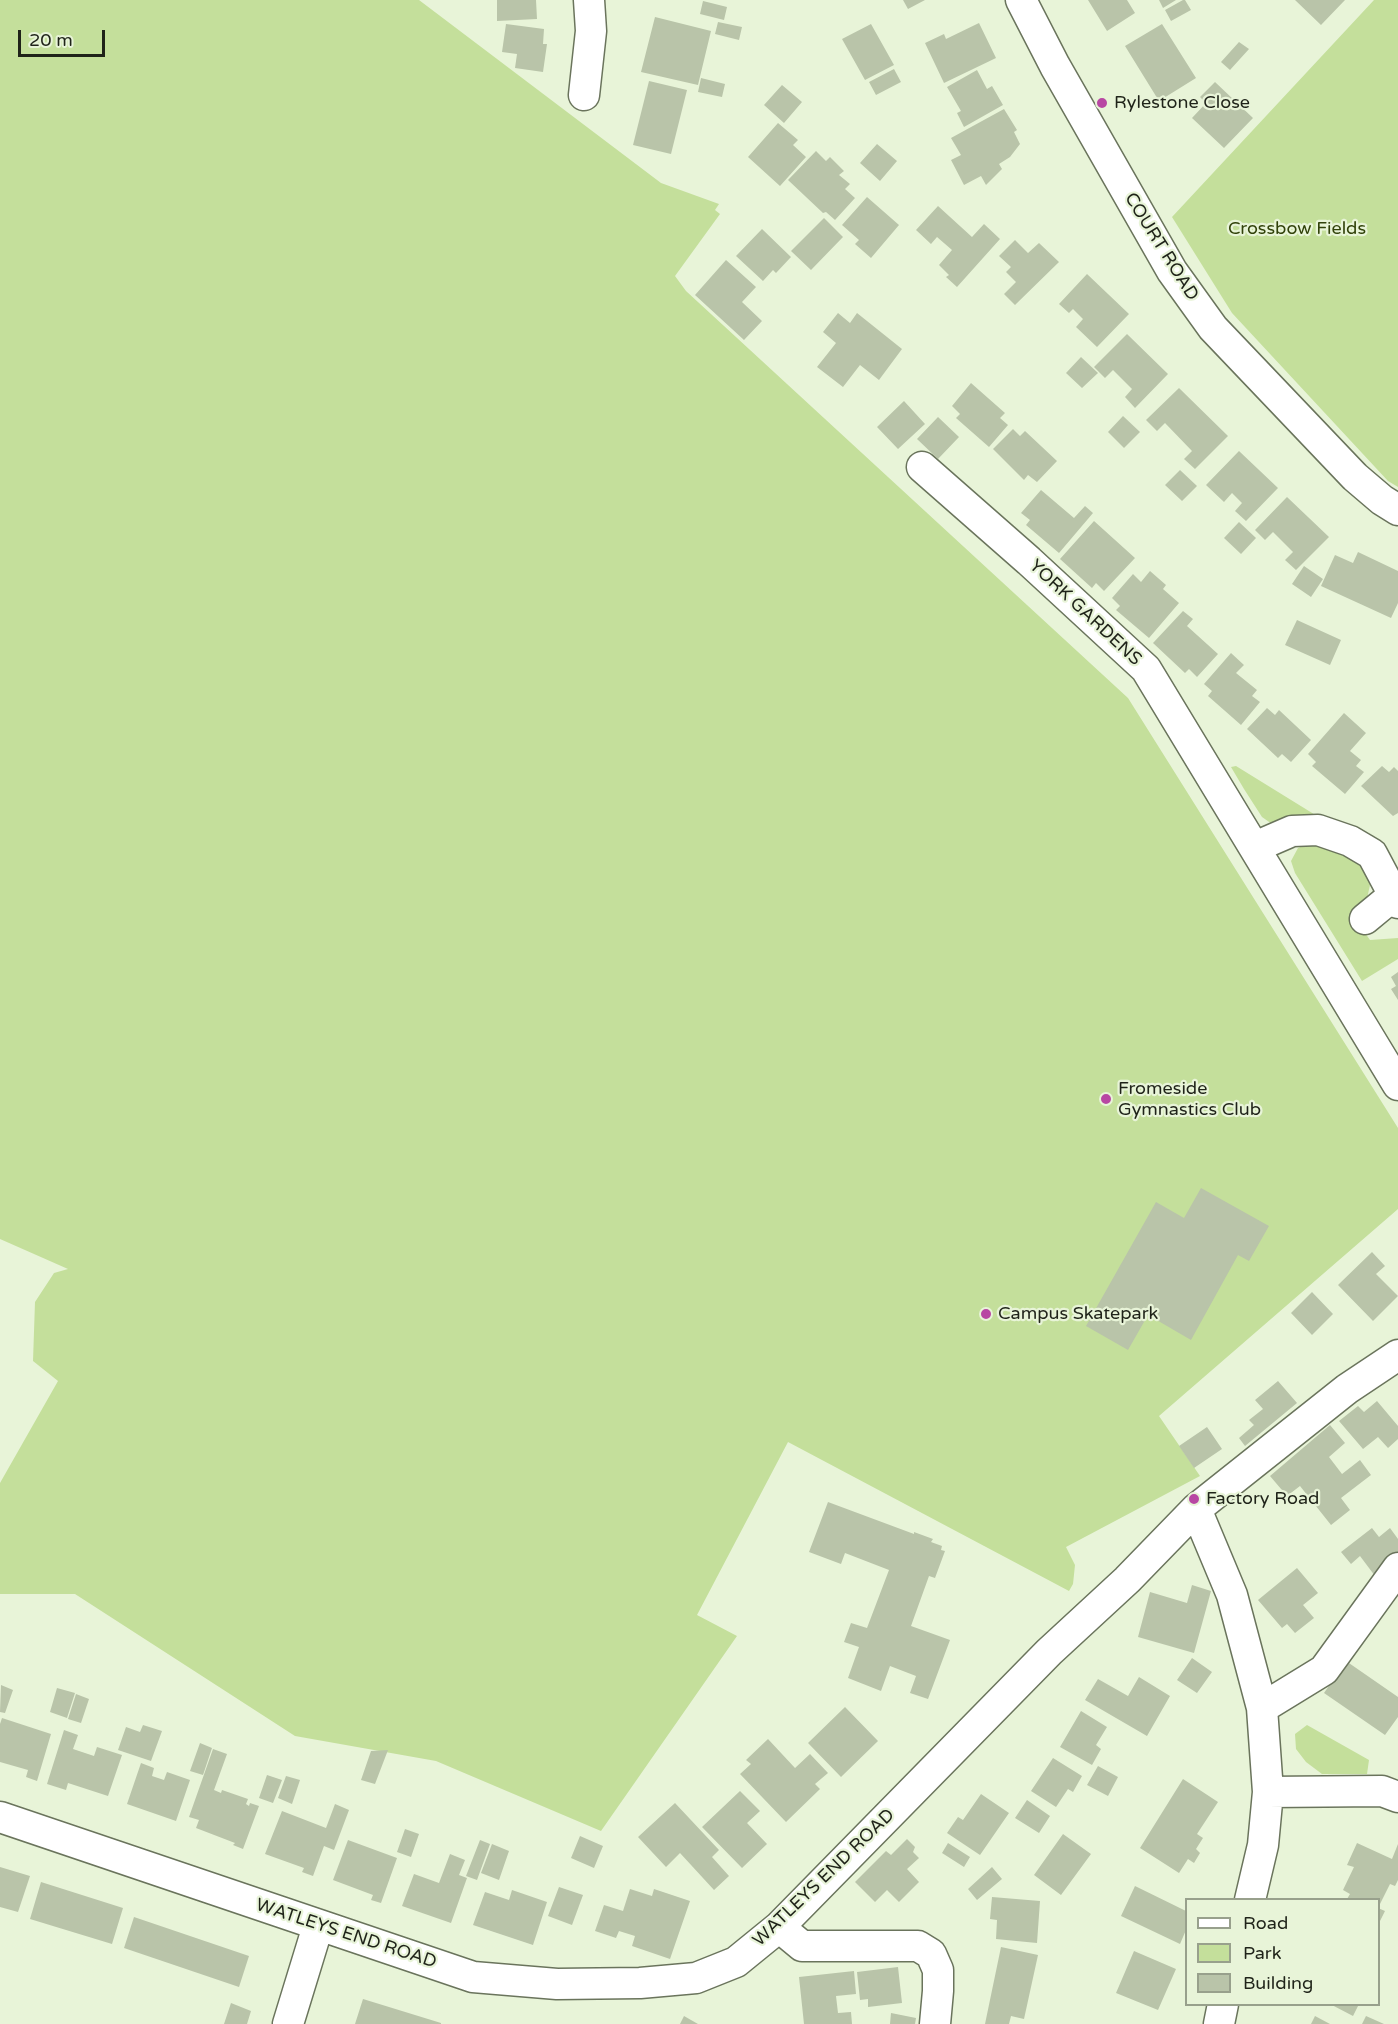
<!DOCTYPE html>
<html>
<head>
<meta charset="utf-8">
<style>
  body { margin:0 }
  #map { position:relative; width:1398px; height:2024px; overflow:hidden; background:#e8f4d8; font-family:"Varela Round",sans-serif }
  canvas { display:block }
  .legend { position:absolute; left:1185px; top:1898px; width:195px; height:108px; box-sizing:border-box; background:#e8f4d8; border:2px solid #98a08c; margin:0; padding:8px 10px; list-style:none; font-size:18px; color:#1f2319 }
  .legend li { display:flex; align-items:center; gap:12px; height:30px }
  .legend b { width:30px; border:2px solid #98a08c }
  .scale { position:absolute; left:18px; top:30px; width:87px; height:27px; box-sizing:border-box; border:3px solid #1f2319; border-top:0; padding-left:8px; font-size:18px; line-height:21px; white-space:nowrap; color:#1f2319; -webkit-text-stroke:4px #e8f4d8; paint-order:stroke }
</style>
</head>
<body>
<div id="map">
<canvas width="1398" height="2024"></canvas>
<ul class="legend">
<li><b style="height:8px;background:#fff"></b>Road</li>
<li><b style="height:16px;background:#c4df9b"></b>Park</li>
<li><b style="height:16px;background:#b9c4a9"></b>Building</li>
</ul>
<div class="scale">20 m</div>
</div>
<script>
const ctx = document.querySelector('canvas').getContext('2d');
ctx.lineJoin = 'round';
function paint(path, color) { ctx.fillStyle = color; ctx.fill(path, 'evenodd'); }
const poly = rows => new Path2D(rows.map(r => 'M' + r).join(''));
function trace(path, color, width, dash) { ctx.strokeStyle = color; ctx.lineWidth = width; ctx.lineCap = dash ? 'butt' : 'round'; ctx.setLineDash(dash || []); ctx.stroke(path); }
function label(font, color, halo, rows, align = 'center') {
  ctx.font = font + ' "Varela Round",sans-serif'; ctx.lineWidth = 4.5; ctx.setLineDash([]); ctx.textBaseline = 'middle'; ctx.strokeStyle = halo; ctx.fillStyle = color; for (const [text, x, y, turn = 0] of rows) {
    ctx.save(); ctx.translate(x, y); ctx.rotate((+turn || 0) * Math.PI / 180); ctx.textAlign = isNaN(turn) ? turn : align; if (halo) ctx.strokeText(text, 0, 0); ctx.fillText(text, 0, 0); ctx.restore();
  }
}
paint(poly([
  [0,0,419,0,661,183,719,204,715,210,720,214,675,276,686,291,1128,698,1398,1128,1398,1209,1159,1416,1200,1476,1066,1547,1075,1565,1073,1584,1069,1591,788,1442,697,1615,737,1636,601,1831,436,1761,295,1736,75,1594,0,1594,0,1483,58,1381,33,1361,35,1302,54,1273,68,1269,0,1239],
  [1374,0,1398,0,1398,487,1388,481,1232,313,1172,217],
  [1236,766,1317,816,1272,824,1262,817,1244,789,1231,767],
  [1311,842,1338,847,1363,864,1370,885,1366,903,1355,919,1370,940,1398,938,1398,959,1362,981,1295,873,1291,861,1298,848],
  [1307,1725,1369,1760,1367,1774,1322,1774,1306,1762,1296,1749,1295,1734]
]), '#c4df9b');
paint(poly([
  [497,0,536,0,537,19,497,21],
  [903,0,925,0,908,9],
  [1088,0,1127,0,1135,13,1107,31],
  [1159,0,1176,0,1163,8],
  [1183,0,1185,0,1191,10,1171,21,1165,10],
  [1295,0,1345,0,1321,25],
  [703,1,727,7,724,20,700,14],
  [655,17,711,31,698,85,641,72],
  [718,22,742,27,739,40,715,34],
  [979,23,996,58,944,83,925,43,944,34,946,39],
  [506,24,544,29,543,44,547,44,543,72,515,68,517,54,502,52],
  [871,24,894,65,865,80,842,39],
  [1162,24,1196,78,1159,101,1125,46],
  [1239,42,1249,49,1230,70,1221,62],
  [894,69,901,82,876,95,869,82],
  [977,70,987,89,992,86,1003,105,964,127,957,113,961,111,947,87],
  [701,78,725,84,722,97,698,92],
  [649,81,687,90,671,154,633,145],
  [1215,82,1253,118,1224,148,1192,118,1206,103,1200,97],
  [782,85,802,102,784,123,764,105],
  [1004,109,1017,130,1014,132,1020,144,1010,157,999,164,1002,169,986,185,981,176,964,185,951,160,961,155,951,138],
  [778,123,798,140,793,145,806,157,780,186,748,157],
  [877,144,897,161,880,181,860,163],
  [816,151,826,161,830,157,844,171,839,175,850,184,845,189,855,198,835,220,826,212,823,213,788,180],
  [867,197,899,225,871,258,855,244,859,240,842,225],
  [938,206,972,237,984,224,1000,239,957,287,946,277,949,275,939,265,952,250,937,237,931,244,916,230],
  [824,218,843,237,811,270,791,251],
  [762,229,791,257,776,273,773,270,763,281,736,256],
  [1015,240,1028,253,1039,243,1059,262,1015,305,1004,294,1016,282,1006,272,1011,267,999,256],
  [726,260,756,287,742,302,762,321,744,340,695,295],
  [1087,274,1129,314,1097,347,1076,327,1083,319,1073,309,1069,313,1059,304],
  [838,313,850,323,857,313,902,349,879,380,860,365,843,387,817,367,836,343,823,332],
  [1127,334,1168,374,1135,408,1125,397,1132,389,1113,370,1105,378,1094,367],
  [1081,357,1098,373,1082,388,1066,373],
  [971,383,1005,413,1000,418,1008,425,989,447,956,418,960,414,952,406],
  [1179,388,1228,436,1195,469,1184,459,1192,451,1165,423,1157,431,1146,420],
  [904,401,925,424,898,449,877,427],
  [1123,416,1140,432,1124,448,1108,432],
  [938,417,959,437,938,459,917,439],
  [1013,429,1020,436,1025,431,1057,461,1037,482,1028,475,1024,480,993,449],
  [1239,451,1278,488,1246,521,1235,511,1242,503,1232,493,1224,502,1206,485],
  [1180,470,1197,486,1182,501,1165,485],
  [1041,490,1074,518,1085,506,1093,513,1059,553,1026,525,1030,520,1021,513],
  [1287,497,1329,537,1296,570,1285,560,1293,552,1273,532,1265,540,1255,530],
  [1094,521,1135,558,1104,591,1096,583,1092,588,1060,559],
  [1239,522,1256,538,1241,554,1224,538],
  [1358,552,1398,571,1398,603,1391,618,1321,586,1335,555,1353,563],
  [1304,566,1323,579,1311,597,1292,584],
  [1150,571,1166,585,1163,589,1179,603,1149,638,1116,610,1120,606,1112,598,1133,574,1141,582],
  [1183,611,1193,619,1187,626,1218,654,1197,677,1189,669,1185,673,1153,643],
  [1297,620,1341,640,1330,665,1285,645],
  [1231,653,1244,665,1236,673,1257,690,1252,696,1260,702,1241,725,1208,696,1212,691,1204,684],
  [1267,708,1275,715,1279,710,1311,740,1291,762,1282,754,1278,758,1247,729],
  [1344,713,1366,733,1350,751,1361,760,1356,766,1364,772,1345,794,1312,766,1316,762,1308,754],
  [1382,766,1389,772,1394,767,1398,771,1398,813,1393,816,1361,786],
  [1398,972,1398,1000,1391,989,1396,986,1391,977],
  [1201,1188,1269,1226,1249,1261,1238,1255,1191,1340,1148,1315,1128,1350,1086,1326,1156,1202,1184,1218],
  [1372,1252,1385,1266,1376,1274,1398,1296,1373,1321,1338,1285],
  [1312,1292,1333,1314,1312,1335,1291,1313],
  [1278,1381,1297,1403,1245,1446,1239,1438,1254,1425,1249,1420,1263,1409,1255,1400],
  [1377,1401,1398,1426,1398,1439,1388,1448,1378,1437,1363,1449,1339,1421,1358,1406,1364,1412],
  [1330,1425,1345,1443,1329,1457,1342,1474,1360,1460,1371,1475,1341,1498,1350,1510,1331,1525,1300,1486,1287,1496,1270,1476],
  [1207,1427,1222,1449,1194,1468,1179,1446],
  [828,1502,914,1534,914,1532,933,1539,931,1542,942,1546,941,1550,945,1551,935,1578,929,1576,911,1626,950,1640,928,1699,910,1693,916,1676,890,1666,881,1691,848,1678,859,1647,844,1642,851,1623,867,1628,889,1570,845,1553,841,1564,809,1552],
  [1372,1528,1379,1537,1390,1528,1398,1539,1398,1563,1381,1584,1360,1556,1351,1564,1341,1552],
  [1297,1568,1318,1593,1303,1605,1314,1618,1295,1633,1287,1624,1282,1628,1258,1600],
  [1192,1585,1211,1591,1194,1653,1138,1637,1150,1592,1187,1603],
  [1192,1658,1212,1672,1197,1693,1177,1680],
  [1346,1661,1398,1697,1398,1717,1385,1735,1324,1693],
  [1139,1677,1170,1696,1147,1736,1085,1700,1098,1679,1128,1696],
  [1,1685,13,1690,5,1713,0,1712],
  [57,1688,75,1693,67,1718,50,1712],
  [76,1694,89,1699,81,1723,68,1719],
  [845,1707,878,1741,841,1777,808,1743],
  [1081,1711,1107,1727,1096,1745,1101,1749,1092,1765,1060,1747],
  [2,1718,51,1734,37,1781,26,1777,28,1770,0,1762,0,1724],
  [143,1725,162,1731,151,1761,118,1750,126,1727,140,1732],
  [64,1730,78,1735,73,1749,94,1756,97,1747,122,1755,108,1796,68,1783,66,1790,47,1784],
  [768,1739,795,1768,810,1754,828,1773,815,1784,820,1789,786,1822,740,1774,751,1764,746,1760],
  [200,1743,212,1748,203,1775,190,1771],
  [213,1749,227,1754,214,1790,221,1793,222,1790,248,1799,246,1804,249,1806,250,1803,259,1806,243,1849,233,1845,235,1843,196,1828,199,1820,189,1817],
  [388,1750,375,1784,361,1780,371,1751],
  [1053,1758,1082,1776,1073,1792,1068,1789,1056,1807,1031,1791],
  [141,1763,154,1768,152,1776,164,1780,167,1772,190,1780,176,1821,127,1804],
  [1098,1766,1118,1777,1108,1796,1087,1785],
  [267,1775,282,1780,273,1803,259,1798],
  [286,1776,300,1780,292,1804,278,1798],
  [1183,1779,1218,1802,1197,1834,1203,1838,1196,1849,1200,1853,1194,1863,1188,1859,1179,1873,1140,1848],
  [740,1791,760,1811,747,1823,767,1844,742,1868,702,1827],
  [981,1794,1009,1813,980,1855,947,1833,958,1817,963,1820],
  [1027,1800,1050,1816,1039,1833,1015,1818],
  [675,1803,719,1850,712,1857,729,1876,714,1890,680,1853,666,1867,638,1837],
  [335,1804,349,1810,334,1850,324,1846,313,1876,302,1872,304,1868,265,1854,282,1811,326,1828],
  [405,1829,419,1834,411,1857,397,1852],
  [1063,1834,1091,1854,1061,1895,1034,1875],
  [580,1836,603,1846,594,1868,571,1858],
  [907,1839,915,1847,913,1852,919,1858,907,1869,919,1882,899,1902,887,1890,875,1902,855,1882,886,1851,891,1855],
  [348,1840,397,1858,381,1903,371,1900,373,1895,333,1880],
  [480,1840,490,1844,477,1880,466,1876],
  [948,1843,970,1857,964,1867,942,1853],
  [1357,1843,1392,1859,1398,1844,1398,1880,1395,1886,1390,1884,1378,1908,1378,1899,1347,1899,1350,1894,1343,1890,1354,1867,1347,1865],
  [492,1844,509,1851,499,1880,481,1873],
  [450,1854,465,1860,459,1875,467,1878,451,1923,402,1906,414,1874,439,1883],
  [0,1867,30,1876,18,1912,0,1907],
  [992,1867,1002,1879,977,1900,968,1889],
  [41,1882,123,1908,112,1944,30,1919],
  [1135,1886,1186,1911,1186,1930,1180,1944,1121,1916],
  [559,1887,583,1895,572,1925,548,1916],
  [630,1889,652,1896,654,1889,690,1901,670,1959,632,1946,635,1936,619,1931,616,1938,595,1931,604,1905,623,1911],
  [512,1890,547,1902,533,1945,473,1925,485,1892,509,1900],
  [992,1897,1040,1901,1037,1943,996,1939,997,1920,990,1919],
  [1378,1908,1385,1911,1378,1925],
  [134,1917,249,1956,239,1987,124,1948],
  [1001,1947,1038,1955,1024,2019,1011,2016,1009,2024,985,2024],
  [1134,1951,1176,1969,1158,2010,1116,1993],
  [898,1967,902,2003,868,2007,868,1999,860,2000,857,1972],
  [854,1971,856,1994,836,1996,838,2013,851,2012,852,2024,804,2024,799,1977],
  [363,1999,441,2023,441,2024,355,2024],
  [231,2003,251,2011,247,2024,224,2024],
  [1330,2004,1359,2004,1353,2016],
  [891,2013,916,2018,915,2024,890,2024],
  [684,2016,698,2024,680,2024],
  [1315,2016,1330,2024,1311,2024],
  [1366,2016,1384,2024,1362,2024]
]), '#b9c4a9');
const minor = poly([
  [1021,0,1055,66,1172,271,1213,328,1355,477,1382,500,1398,510],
  [584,95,591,31,589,0],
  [922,467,1029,561,1146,669,1398,1085],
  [1255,847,1292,831,1318,830,1350,841,1372,854,1398,903],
  [1365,919,1394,895],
  [1196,1509,1232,1595,1262,1708,1268,1792,1263,1845,1250,1900],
  [1262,1708,1324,1670,1398,1568],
  [1268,1792,1382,1791,1398,1797],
  [0,1817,473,1977,557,1984,640,1983,696,1978,736,1962,779,1927,1049,1652,1127,1580,1196,1509,1347,1389,1398,1355],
  [779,1927,802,1946,918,1946,931,1954,938,1970,938,1991,935,2024],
  [288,2024,318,1926],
  [1219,2024,1223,2004]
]);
trace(minor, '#6a745c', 33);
trace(minor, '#fff', 30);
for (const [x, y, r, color] of [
  [1102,103,6,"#b847a3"],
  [1106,1099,6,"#b847a3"],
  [986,1314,6,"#b847a3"],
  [1194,1499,6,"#b847a3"]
]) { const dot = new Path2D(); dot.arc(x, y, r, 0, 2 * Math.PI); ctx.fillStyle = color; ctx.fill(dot); trace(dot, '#e8f4d8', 2); }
label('18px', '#1f2319', '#e8f4d8', [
  ["Rylestone Close",1114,103],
  ["Fromeside",1118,1089],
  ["Gymnastics Club",1118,1110],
  ["Campus Skatepark",998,1314],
  ["Factory Road",1206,1499]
], 'left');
label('18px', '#31420a', '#e8f4d8', [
  ["Crossbow Fields",1297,229]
]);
label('18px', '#1f2319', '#e8f4d8', [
  ["COURT ROAD",1161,247,58],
  ["YORK GARDENS",1085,613,43],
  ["WATLEYS END ROAD",824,1878,-44],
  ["WATLEYS END ROAD",346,1934,18]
]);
</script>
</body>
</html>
